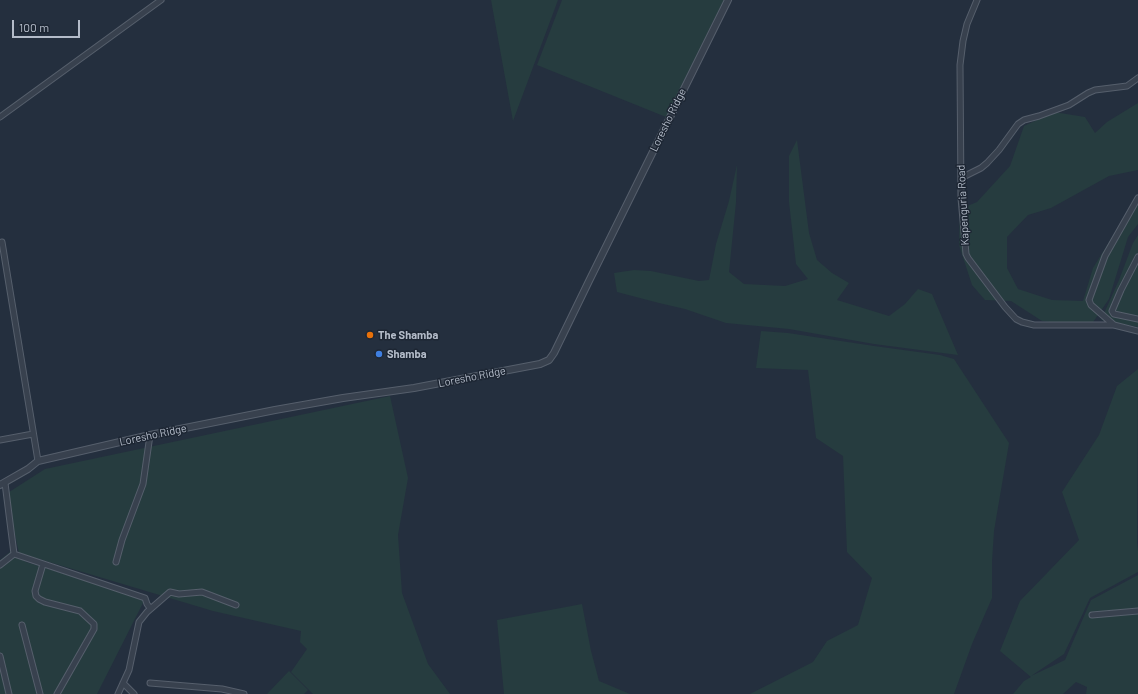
<!DOCTYPE html>
<html>
<head>
<meta charset="utf-8">
<style>
  body { margin:0 }
  #map { position:relative; width:1138px; height:694px; overflow:hidden; background:#242f3e; font-family:Barlow,sans-serif }
  canvas { display:block }
  .scale { position:absolute; left:12px; top:20px; width:68px; height:18px; box-sizing:border-box; border:2px solid #b4bcc9; border-top:0; padding-left:5px; font-size:12px; line-height:14px; white-space:nowrap; color:#b4bcc9; -webkit-text-stroke:3px #1d2633; paint-order:stroke }
</style>
</head>
<body>
<div id="map">
<canvas width="1138" height="694"></canvas>
<div class="scale">100 m</div>
</div>
<script>
const ctx = document.querySelector('canvas').getContext('2d');
ctx.lineJoin = 'round';
function paint(path, color) { ctx.fillStyle = color; ctx.fill(path, 'evenodd'); }
const poly = rows => new Path2D(rows.map(r => 'M' + r).join(''));
function trace(path, color, width, dash) { ctx.strokeStyle = color; ctx.lineWidth = width; ctx.lineCap = dash ? 'butt' : 'round'; ctx.setLineDash(dash || []); ctx.stroke(path); }
function label(font, color, halo, rows, align = 'center') {
  ctx.font = font + ' Barlow,sans-serif'; ctx.lineWidth = 3; ctx.setLineDash([]); ctx.textBaseline = 'middle'; ctx.strokeStyle = halo; ctx.fillStyle = color; for (const [text, x, y, turn = 0] of rows) {
    ctx.save(); ctx.translate(x, y); ctx.rotate((+turn || 0) * Math.PI / 180); ctx.textAlign = isNaN(turn) ? turn : align; if (halo) ctx.strokeText(text, 0, 0); ctx.fillText(text, 0, 0); ctx.restore();
  }
}
paint(poly([
  [491,0,558,0,513,121],
  [562,0,724,0,666,117,537,65],
  [1138,103,1138,170,1109,176,1051,208,1028,215,1007,237,1007,268,1018,289,1052,300,1083,301,1093,268,1138,195,1138,224,1128,237,1109,299,1089,328,1042,321,1011,301,985,300,972,285,959,245,960,209,977,202,1010,166,1024,126,1054,112,1085,117,1095,133,1107,122],
  [797,140,809,233,817,260,832,273,849,283,837,300,889,316,905,304,918,289,932,294,958,355,874,344,789,329,726,323,685,309,659,303,617,292,614,273,634,270,651,271,699,281,709,280,716,244,729,201,737,165,736,202,729,272,744,284,785,286,808,279,796,264,789,202,789,156],
  [1138,235,1138,327,1101,320,1119,280,1133,243],
  [761,331,788,333,874,346,940,355,954,359,1009,443,994,531,992,561,992,598,972,644,954,694,750,694,813,662,827,641,858,625,872,578,847,552,843,456,816,438,808,370,756,368],
  [1138,369,1137,543,1138,551,1138,572,1090,598,1064,654,1031,676,1065,660,1091,600,1138,575,1138,694,1086,694,1087,687,1076,682,1063,694,1013,694,1024,681,1031,677,1000,651,1020,601,1079,540,1062,492,1099,435,1117,386],
  [390,396,408,478,398,535,402,593,428,664,450,694,313,694,291,672,307,649,300,642,301,631,213,611,19,553,6,494,45,469],
  [11,551,26,562,145,599,97,694,0,694,0,560],
  [582,604,591,651,599,681,630,694,504,694,497,620],
  [289,671,308,690,304,694,267,694]
]), '#263c3f');
const minor = poly([
  [977,0,967,24,963,41,960,65,961,198,966,254,968,258,1005,307,1016,319,1022,322,1034,325,1114,325,1138,331],
  [0,117,161,0],
  [961,178,981,168,987,163,999,150,1018,124,1024,120,1039,116,1069,105,1088,93,1095,90,1127,86,1138,78],
  [2,242,38,461],
  [1138,257,1121,290,1112,311,1114,314,1138,319],
  [1114,325,1091,305,1089,300,1105,256,1138,198],
  [0,440,33,434],
  [5,483,14,554,145,598,147,604,150,608],
  [116,562,122,540,143,484,150,435],
  [43,564,35,591,36,596,39,599,45,602,80,611,94,624,94,629,57,694],
  [0,565,14,554],
  [1092,615,1138,611],
  [22,625,40,694],
  [0,656,9,694],
  [123,683,134,694],
  [150,683,222,689,244,694],
  [118,694,129,670,139,622,147,612,170,592,179,594,202,592,236,605]
]);
const tertiary = poly([
  [0,485,28,469,38,461,150,435,275,410,343,398,414,388,540,364,549,360,554,353,589,281,728,0]
]);
trace(minor, '#565f6c', 7);
trace(tertiary, '#565f6c', 8);
trace(minor, '#38414e', 5);
trace(tertiary, '#38414e', 6);
for (const [x, y, r, color] of [
  [370,335,4,"#e8710a"],
  [379,354,4,"#3f7fe0"]
]) { const dot = new Path2D(); dot.arc(x, y, r, 0, 2 * Math.PI); ctx.fillStyle = color; ctx.fill(dot); trace(dot, '#1d2633', 1.5); }
label('11px', '#b4bcc9', '#1d2633', [
  ["Loresho Ridge",668,120,-64],
  ["Kapenguria Road",963,205,-93],
  ["Loresho Ridge",472,377,-11],
  ["Loresho Ridge",153,435,-12]
]);
label('bold 11px', '#b4bcc9', '#1d2633', [
  ["The Shamba",378,335],
  ["Shamba",387,354]
], 'left');
</script>
</body>
</html>
